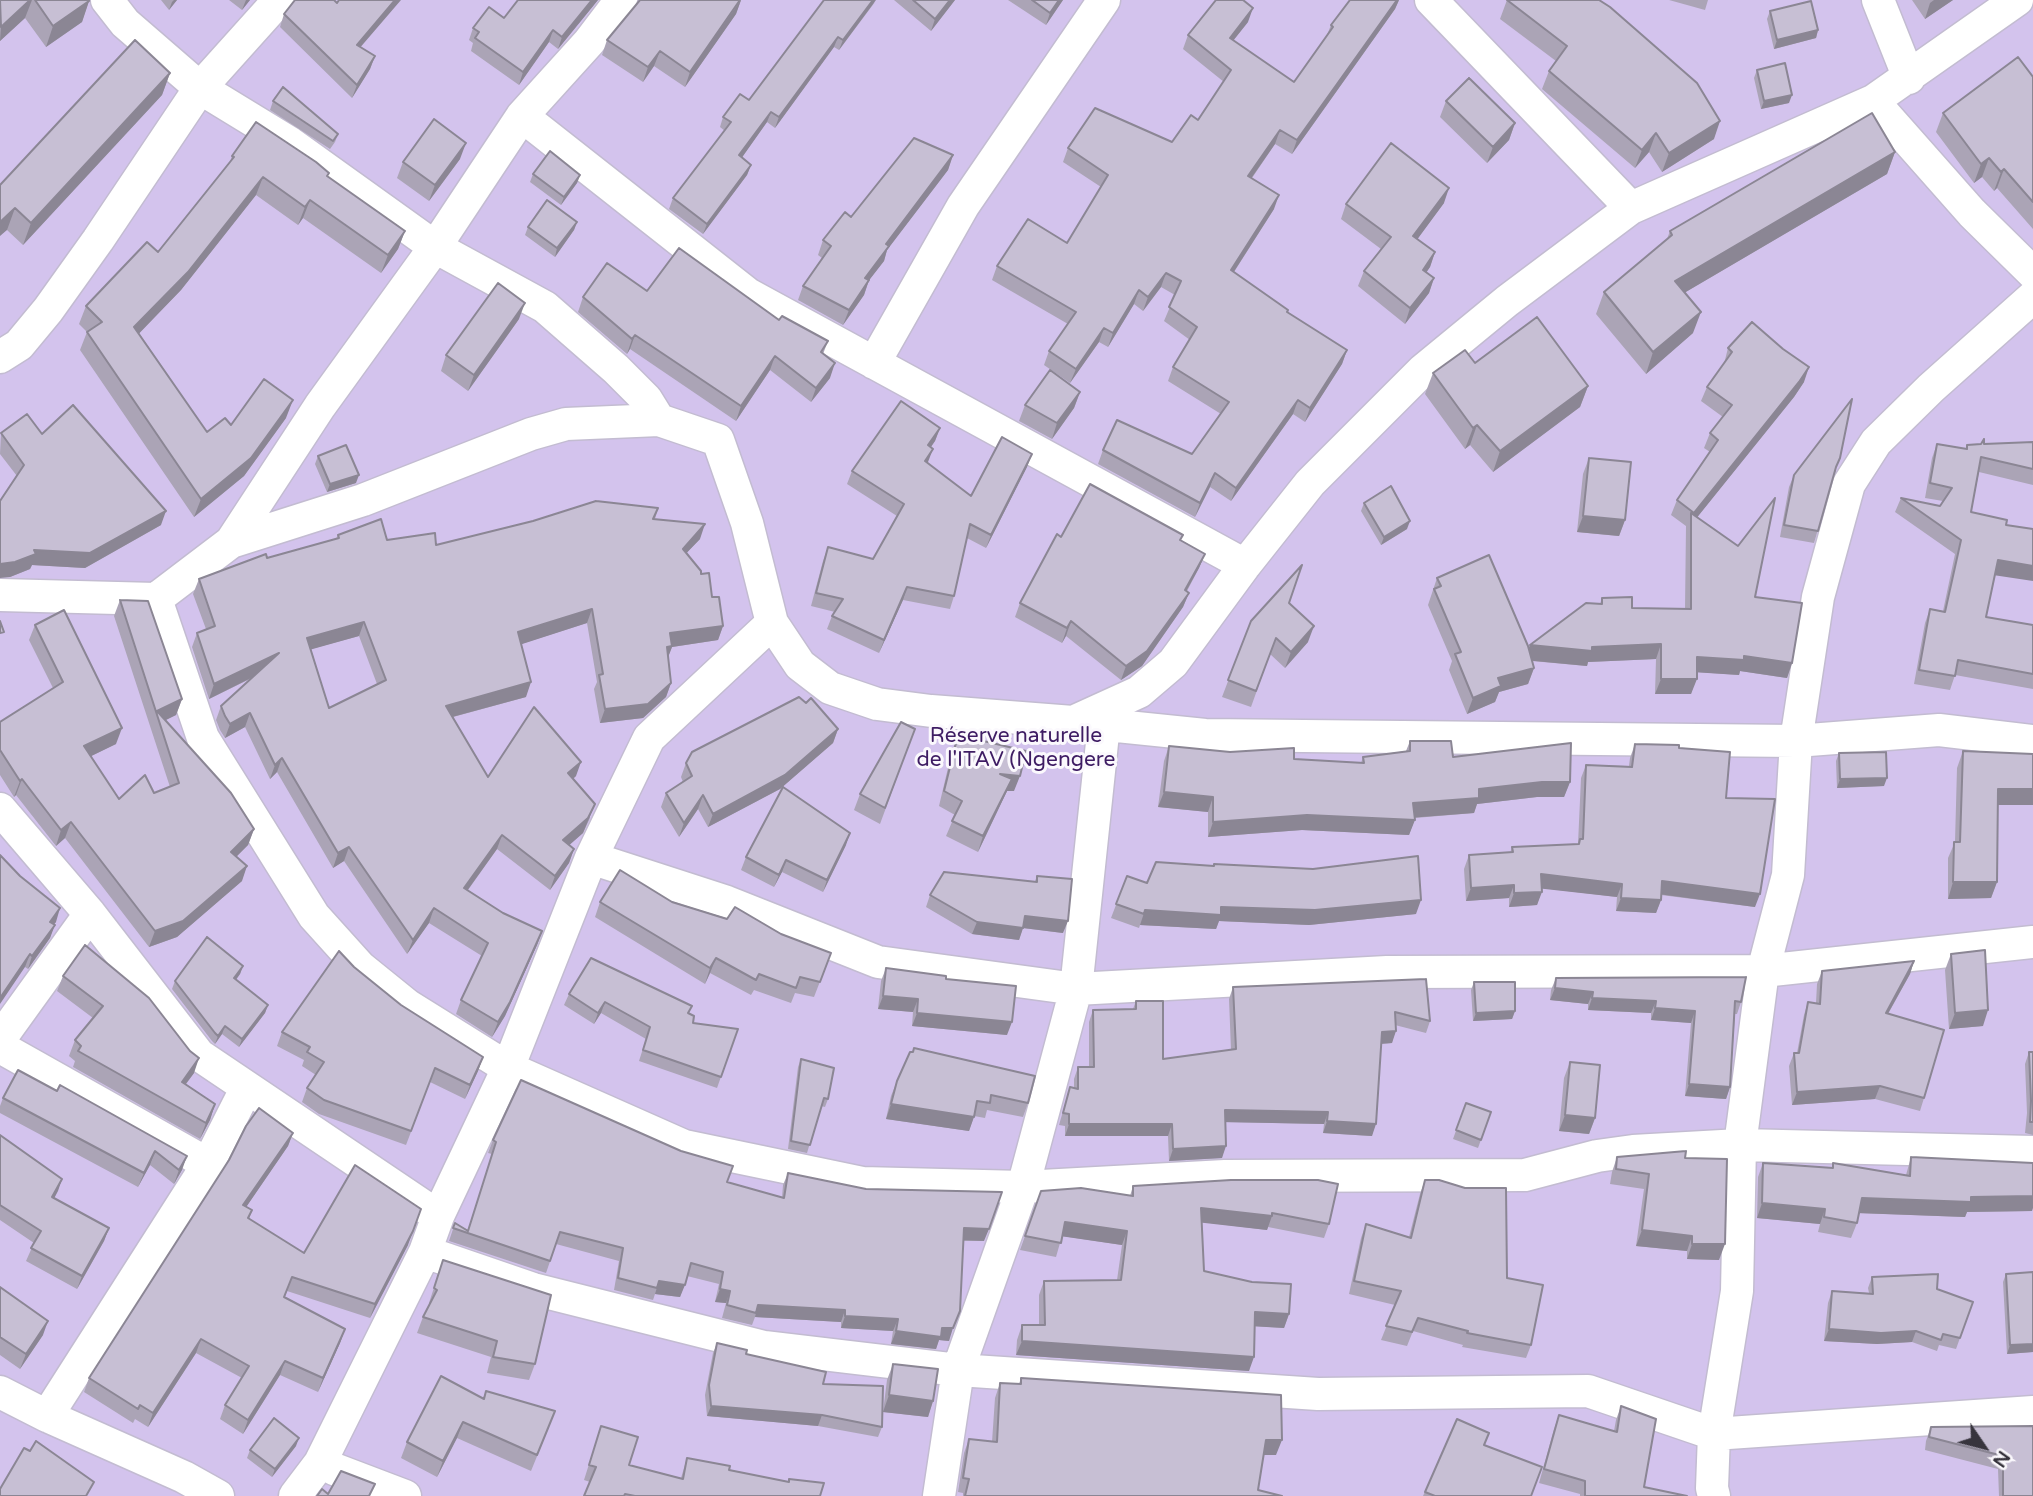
<!DOCTYPE html>
<html>
<head>
<meta charset="utf-8">
<style>
  body { margin:0 }
  #map { position:relative; width:2033px; height:1496px; overflow:hidden; background:#fbf9fd; font-family:"Varela Round",sans-serif }
  canvas { display:block }
  .north { position:absolute; left:1949px; top:1412px; width:70px; height:70px; -webkit-text-stroke:5px #fbf9fd; paint-order:stroke; rotate:125deg; font-size:19px; font-weight:700; line-height:28px; text-align:center; color:#37343d }
  .north::after { content:''; display:block; margin:auto; width:24px; height:32px; background:#37343d; clip-path:polygon(50% 0,100% 100%,50% 72%,0 100%) }
</style>
</head>
<body>
<div id="map">
<canvas width="2033" height="1496"></canvas>
<div class="north">N</div>
</div>
<script>
const ctx = document.querySelector('canvas').getContext('2d');
ctx.lineJoin = 'round';
function paint(path, color) { ctx.fillStyle = color; ctx.fill(path, 'evenodd'); }
const poly = rows => new Path2D(rows.map(r => 'M' + r).join(''));
function trace(path, color, width, dash) { ctx.strokeStyle = color; ctx.lineWidth = width; ctx.lineCap = dash ? 'butt' : 'round'; ctx.setLineDash(dash || []); ctx.stroke(path); }
function label(font, color, halo, rows, align = 'center') {
  ctx.font = font + ' "Varela Round",sans-serif'; ctx.lineWidth = 6; ctx.setLineDash([]); ctx.textBaseline = 'middle'; ctx.strokeStyle = halo; ctx.fillStyle = color; for (const [text, x, y, turn = 0] of rows) {
    ctx.save(); ctx.translate(x, y); ctx.rotate((+turn || 0) * Math.PI / 180); ctx.textAlign = isNaN(turn) ? turn : align; if (halo) ctx.strokeText(text, 0, 0); ctx.fillText(text, 0, 0); ctx.restore();
  }
}
paint(poly([
  [0,0,2033,0,2033,1496,0,1496]
]), '#d3c3ed');
const street = poly([
  [107,0,125,23,200,88,290,143,435,247,545,307,616,369,646,399,659,420],
  [1431,0,1631,208],
  [1878,0,1909,78],
  [1873,101,1972,213,2033,273],
  [522,116,748,294,1245,565],
  [0,357,19,345,48,310,98,240,200,88,279,0],
  [874,363,963,206,1104,0],
  [231,542,320,406,435,247,522,116,589,42,621,0],
  [0,595,156,599,231,542,363,500,531,434,566,424,659,420,718,440,747,523,772,623,800,665,830,688,877,704,931,711,1073,722,1139,692,1173,663,1245,565,1310,483,1423,370,1507,301,1631,208,1873,101,2017,0],
  [156,599,203,738,314,916,360,967,407,1005,508,1068,684,1146,862,1183,1023,1187,1225,1176,1525,1175,1597,1156,1633,1151,1740,1145,2033,1152],
  [1078,722,1205,735,1796,741,1939,730,2033,741],
  [0,809,90,914,199,1055,438,1216],
  [591,858,727,902,878,962,1076,989,1387,972,1763,971,2033,942],
  [0,1039,90,914],
  [0,1047,208,1164],
  [425,1252,533,1289,764,1347,958,1370,1318,1394,1588,1391,1714,1434,2033,1412],
  [0,1392,47,1416,184,1477,218,1496],
  [47,1416,208,1164,246,1089],
  [334,1469,405,1496],
  [295,1496,320,1463,425,1252,438,1216,508,1068,591,858,649,738,772,623],
  [939,1496,958,1370,1023,1187,1076,989,1104,724],
  [1714,1496,1712,1488,1714,1434,1737,1291,1740,1145,1763,971,1788,875,1796,741,1818,597,1849,484,1876,442,1931,388,2033,297]
]);
trace(street, '#c3bcd1', 35);
trace(street, '#fff', 32);
paint(poly([
  [0,0,89,0,89,1,82,22,46,47,25,18,0,41],
  [161,0,177,0,169,10],
  [229,0,250,0,242,10],
  [518,0,598,0,558,49,549,42,519,85,471,51,473,43,469,40,473,28,504,18],
  [741,0,736,14,685,87,654,66,643,82,602,55,607,40],
  [894,0,955,0,931,31],
  [1008,0,1063,0,1046,25],
  [1350,0,1399,0,1395,9,1292,154,1275,144,1252,178,1274,209,1234,272,1287,312,1347,350,1342,364,1305,422,1293,414,1231,501,1210,487,1195,517,1098,464,1103,450,1192,454,1221,414,1168,381,1173,367,1190,340,1164,321,1175,295,1161,287,1143,311,1134,304,1108,347,1099,342,1070,383,1044,365,1049,351,1068,324,992,280,997,266,1067,243,1101,187,1063,162,1068,148,1172,142,1198,120,1224,82,1183,49,1188,35,1248,22,1233,41,1294,82,1327,35,1331,25],
  [1507,0,1714,139,1662,172,1649,152,1635,168,1542,89,1549,71,1556,61,1500,19],
  [1669,0,1708,0,1705,10],
  [1912,0,1953,0,1925,19],
  [875,2,839,50,834,47,775,128,767,122,742,157,751,165,747,175,703,234,669,209,673,198,725,131,720,127,723,117,749,100],
  [1770,11,1818,30,1816,38,1774,49,1767,19],
  [284,14,361,47,375,56,370,69,352,98,280,27],
  [1757,70,1789,103,1761,109,1754,78],
  [170,73,162,95,23,245,7,230,0,185],
  [2033,77,2033,229,1997,188,1994,191,1982,177,1974,183,1936,132,1943,113],
  [273,101,338,134,335,142,330,149,270,110],
  [1446,101,1515,123,1509,140,1487,163,1440,117],
  [1895,152,1887,174,1684,293,1693,333,1646,374,1596,314,1604,292,1667,239,1670,231],
  [953,155,948,170,887,250,884,261,869,280,864,295,843,325,798,300,803,286,822,258,818,255,823,240,851,217],
  [232,156,327,177,405,231,398,249,381,273,303,218,298,225,256,195,181,290,139,333,207,432,231,425,286,418,244,476,194,517,80,350,87,332,79,324,86,306,158,252,230,162],
  [460,159,429,201,397,178,403,162],
  [533,174,580,175,577,183,561,205,530,182],
  [1444,203,1417,239,1435,252,1430,267,1426,272,1434,278,1429,293,1405,324,1358,286,1364,271,1381,249,1341,219,1346,204],
  [577,222,574,230,555,257,525,235,528,227],
  [583,297,779,320,828,341,823,354,830,378,811,402,770,370,736,421,630,349,627,354,578,312],
  [519,319,468,391,441,371,446,355],
  [1728,348,1804,382,1794,397,1697,517,1755,597,1792,663,1787,678,1740,671,1739,675,1697,672,1691,694,1655,694,1656,659,1588,662,1587,666,1532,661,1534,668,1528,684,1499,692,1495,702,1467,714,1449,670,1452,661,1428,605,1437,578,1529,648,1530,645,1600,604,1602,598,1632,608,1685,609,1686,526,1671,515,1677,500,1710,452,1704,448,1710,433,1723,417,1701,401,1707,387,1724,364],
  [1475,363,1588,386,1580,407,1493,472,1470,445,1465,449,1425,394,1433,373],
  [1080,392,1074,408,1052,439,1019,421,1025,405],
  [940,428,935,441,931,447,927,463,971,496,1027,467,986,548,967,538,954,596,950,609,903,600,879,653,827,629,832,616,835,612,811,606,823,561,828,547,873,559,897,516,847,484,852,471],
  [1,433,42,434,161,525,85,568,32,565,30,569,10,577,17,476,0,454],
  [2033,442,2033,485,1979,472,1971,512,1995,575,1986,617,2033,625,2033,689,1955,675,1950,690,1914,684,1925,623,1930,609,1943,611,1955,554,1895,512,1901,498,1940,506,1943,501,1925,498,1932,458,1937,444,1966,449,1967,445],
  [318,456,356,483,327,492,315,464],
  [1589,458,1625,520,1619,536,1577,532,1583,474],
  [1836,471,1834,475,1814,543,1780,537,1789,487,1794,475],
  [1364,503,1407,529,1381,545,1361,511],
  [658,508,655,519,700,539,686,553,701,574,712,597,723,626,718,640,672,647,668,657,671,683,666,697,643,718,600,723,594,689,597,682,587,623,521,644,526,697,453,717,488,777,576,776,573,779,590,818,583,833,569,845,574,849,569,863,550,890,497,849,468,890,503,913,542,931,537,945,505,1016,492,1037,456,1014,461,1000,482,956,429,923,407,954,344,861,333,868,277,772,270,779,245,727,225,738,220,730,216,720,221,706,252,678,209,699,192,647,197,633,206,629,193,594,199,579,267,558,336,539,338,535,436,545],
  [359,636,377,684,329,708,311,649],
  [1061,537,1181,540,1205,554,1199,568,1187,591,1189,593,1183,607,1142,666,1121,680,1066,636,1062,643,1015,617,1020,603],
  [120,600,182,699,176,715,165,720,254,829,248,845,236,857,242,881,177,937,149,947,65,838,56,846,16,795,14,797,0,775,0,722,53,688,29,640,35,625,116,744,91,756,119,799,154,793,170,787,114,616],
  [1289,603,1308,642,1285,668,1270,654,1251,707,1222,697,1251,621],
  [838,729,833,743,780,789,708,827,698,809,679,837,661,807,666,793,683,782,681,777,686,763],
  [915,729,880,824,854,810,860,794],
  [958,735,1014,791,1007,791,978,852,946,836,955,815,939,806,952,751],
  [1410,741,1453,757,1570,782,1564,797,1537,797,1477,804,1474,813,1415,818,1409,835,1302,830,1208,837,1208,812,1158,807,1164,761,1169,746,1294,759,1361,763,1363,757,1406,751],
  [1635,744,1679,748,1726,798,1755,907,1661,895,1661,900,1656,913,1616,911,1617,897,1542,888,1537,905,1509,907,1509,898,1466,901,1464,869,1469,855,1510,853,1512,847,1578,844,1581,778,1586,765,1629,766,1630,758],
  [1963,751,2033,805,1998,805,1997,882,1991,898,1948,899,1948,858,1955,842,1957,768],
  [1839,753,1884,786,1837,788,1836,761],
  [846,845,823,892,782,872,774,887,741,870,746,857],
  [0,855,56,922,54,924,50,938,28,969,25,967],
  [1037,876,1063,933,1023,928,1019,940,972,934,926,907,930,895,1035,881],
  [1127,876,1147,883,1416,914,1309,925,1219,921,1216,929,1140,925,1139,928,1111,918],
  [600,902,672,902,781,934,831,953,814,997,795,993,791,1003,754,990,751,995,710,973,705,984,595,917],
  [1951,954,1983,1026,1949,1029,1945,970],
  [1914,961,1910,974,1888,1014,1924,1098,1920,1111,1875,1099,1792,1105,1789,1066,1794,1053,1797,1053,1804,1015,1808,1002,1816,1003,1817,984,1822,971],
  [243,966,240,974,236,980,268,1005,265,1013,239,1047,222,1034,215,1044,212,1041,172,989,175,981],
  [354,967,401,1005,483,1057,478,1071,465,1099,430,1082,406,1145,319,1114,302,1102,307,1088,316,1075,302,1066,304,1060,277,1046,282,1032],
  [886,968,1007,1035,912,1026,913,1012,878,1009,881,981],
  [63,976,194,1073,186,1084,215,1104,210,1120,200,1139,73,1067,75,1061,69,1056,75,1040,93,1018,57,991],
  [1746,977,1741,1002,1737,1014,1735,1014,1730,1087,1726,1099,1685,1096,1691,1023,1651,1020,1651,1013,1588,1010,1588,1004,1550,1000,1551,990,1556,978],
  [1426,979,1430,1021,1426,1033,1395,1025,1392,1043,1381,1044,1372,1136,1323,1133,1324,1124,1225,1122,1222,1158,1169,1161,1168,1136,1065,1136,1065,1126,1059,1125,1070,1087,1074,1088,1074,1079,1078,1067,1089,1067,1089,1022,1093,1010,1133,1009,1136,1001,1163,1059,1231,1050,1229,999,1233,987],
  [1474,982,1515,1011,1512,1019,1473,1021,1471,990],
  [569,994,689,1014,693,1023,738,1029,717,1088,639,1061,646,1039,601,1013,594,1024,564,1005],
  [914,1048,1028,1103,1023,1117,987,1110,985,1118,974,1116,969,1131,886,1119,891,1096,897,1081],
  [2029,1052,2033,1052,2033,1135,2025,1133,2027,1113,2025,1064],
  [801,1059,828,1099,825,1107,821,1106,807,1153,788,1149,798,1067],
  [1570,1062,1595,1118,1589,1134,1559,1131,1564,1078],
  [60,1085,182,1170,174,1184,150,1165,138,1187,0,1113,0,1106,3,1098,57,1091],
  [1466,1103,1491,1112,1478,1148,1453,1139],
  [293,1133,288,1146,246,1207,252,1210,249,1219,304,1253,408,1245,370,1318,287,1291,285,1297,345,1329,340,1343,318,1392,280,1375,243,1434,220,1419,225,1405,242,1378,196,1353,148,1427,135,1419,133,1423,84,1392,89,1378],
  [0,1135,62,1179,54,1198,109,1228,104,1241,77,1289,26,1261,34,1243,0,1220],
  [493,1140,727,1182,782,1198,783,1185,788,1173,984,1241,963,1241,949,1341,939,1340,936,1349,891,1344,893,1331,841,1328,841,1322,755,1317,752,1325,722,1318,726,1303,715,1302,719,1284,687,1276,680,1297,655,1294,653,1300,614,1290,619,1261,556,1244,546,1273,449,1241,455,1223,468,1230,492,1154,488,1153],
  [1617,1157,1685,1158,1719,1260,1687,1259,1687,1251,1636,1246,1644,1189,1610,1184,1612,1172],
  [1911,1157,2032,1211,1967,1212,1965,1217,1859,1213,1857,1223,1851,1238,1818,1232,1820,1224,1757,1218,1758,1177,1763,1163,1832,1168,1833,1163,1906,1175],
  [1231,1180,1329,1224,1324,1238,1268,1227,1267,1230,1202,1222,1204,1271,1289,1314,1284,1328,1254,1326,1249,1371,1016,1355,1017,1340,1022,1325,1039,1325,1039,1295,1044,1281,1117,1280,1122,1245,1062,1236,1056,1257,1020,1250,1041,1191,1130,1196,1133,1186],
  [1425,1180,1507,1278,1531,1345,1526,1358,1462,1347,1463,1345,1413,1331,1407,1346,1381,1340,1395,1305,1349,1294,1361,1238,1366,1224,1409,1237,1420,1194],
  [443,1260,535,1364,529,1380,487,1373,491,1357,417,1333,423,1317,430,1304,429,1303],
  [2033,1272,2033,1352,2007,1354,2003,1282,2006,1274],
  [1872,1277,1937,1289,1973,1302,1956,1349,1939,1345,1937,1351,1912,1342,1877,1344,1824,1341,1828,1303,1832,1291,1869,1293,1868,1288],
  [0,1287,43,1335,20,1369,0,1355],
  [717,1343,823,1384,882,1427,878,1437,818,1426,707,1416,705,1395,713,1353],
  [893,1364,933,1401,928,1417,883,1412,887,1380],
  [1021,1378,1276,1455,1264,1455,1258,1490,1282,1496,963,1496,963,1493,958,1492,964,1453,969,1439,992,1442,995,1398,1000,1383,1019,1384],
  [486,1391,549,1427,531,1471,457,1438,437,1477,401,1458,407,1442,483,1398],
  [1621,1406,1644,1487,1687,1496,1580,1496,1580,1494,1539,1483,1554,1429,1559,1415,1614,1431,1616,1420],
  [1457,1419,1485,1445,1532,1496,1423,1496],
  [601,1426,629,1465,681,1478,687,1458,820,1496,584,1496,590,1482,584,1480],
  [2033,1426,2033,1496,1999,1496,1998,1469,1925,1450,1926,1441,1931,1427],
  [296,1446,272,1477,247,1458,250,1450]
]), '#aba4b6');
paint(poly([
  [30,0,32,0,25,18,0,41,1,27],
  [174,0,177,0,169,10,172,2],
  [246,0,250,0,242,10],
  [395,0,401,0,352,57,357,45],
  [592,0,598,0,558,49,562,37],
  [741,0,736,14,685,87,690,72],
  [873,0,876,0,839,50,843,40],
  [950,0,955,0,931,31,935,19],
  [1059,0,1063,0,1046,25,1050,13],
  [1397,0,1399,0,1395,9,1292,154,1297,140],
  [1934,0,1953,0,1925,19,1930,3],
  [89,1,82,22,46,47,53,26],
  [1253,8,1248,22,1224,52,1230,38],
  [553,30,549,42,519,85,523,72],
  [1818,30,1816,38,1774,49,1777,40],
  [838,37,834,47,775,128,779,117],
  [660,51,654,66,643,82,648,67],
  [375,56,370,69,352,98,357,85],
  [170,73,162,95,23,245,31,223],
  [1792,95,1789,103,1761,109,1764,101],
  [771,112,767,122,736,166,739,155],
  [1720,121,1714,139,1662,172,1669,153],
  [1515,123,1509,140,1487,163,1493,147],
  [1280,130,1275,144,1243,190,1248,176],
  [1656,133,1649,152,1635,168,1642,150],
  [466,143,460,159,429,201,435,185],
  [1895,152,1887,174,1667,303,1675,281],
  [953,155,948,170,887,250,884,261,860,292,865,278,886,244],
  [1989,158,1982,177,1974,183,1981,164],
  [751,165,747,175,703,234,707,224],
  [2004,169,1997,188,1994,191,2001,172],
  [580,175,577,183,561,205,564,197],
  [263,177,256,195,181,290,128,345,134,327],
  [1449,188,1444,203,1408,252,1413,236],
  [1279,195,1274,209,1226,284,1231,270],
  [310,200,303,218,298,225,305,207],
  [15,208,7,230,0,236,0,222],
  [577,222,574,230,555,257,557,248],
  [405,231,398,249,381,273,388,255],
  [1435,252,1430,267,1418,285,1423,270],
  [1166,273,1161,287,1143,311,1148,297],
  [1434,278,1429,293,1405,324,1410,308],
  [869,280,864,295,843,325,849,310],
  [1139,290,1134,304,1108,347,1113,333],
  [525,303,519,319,468,391,474,375],
  [1701,312,1693,333,1646,374,1653,352],
  [1104,328,1099,342,1070,383,1076,369],
  [635,335,630,349,627,354,632,339],
  [1347,350,1342,364,1305,422,1310,408],
  [775,356,770,370,736,421,741,406],
  [835,363,830,378,811,402,816,388],
  [1809,367,1804,382,1794,397,1691,525,1694,513],
  [1588,386,1580,407,1493,472,1500,451],
  [1080,392,1074,408,1052,439,1057,423],
  [293,400,286,418,244,476,194,517,201,499],
  [1298,400,1293,414,1231,501,1236,488],
  [1477,425,1470,445,1465,449,1473,428],
  [940,428,935,441,923,458,928,445],
  [933,449,928,462,920,474,925,461],
  [1032,454,1027,467,986,548,991,535],
  [1215,473,1210,487,1195,517,1200,503],
  [359,475,356,483,327,492,330,484],
  [166,511,161,525,85,568,32,565,30,569,10,577,0,578,0,564,34,550],
  [1583,516,1625,520,1619,536,1577,532],
  [1410,521,1407,529,1381,545,1384,537],
  [705,524,700,539,677,563,683,549],
  [1205,554,1199,568,1179,604,1185,590],
  [1998,560,2033,566,2033,581,1993,575],
  [907,587,903,600,879,653,884,640],
  [1189,593,1183,607,1142,666,1121,680,1126,666],
  [592,609,587,623,513,647,518,632],
  [1071,621,1066,636,1062,643,1067,628],
  [364,622,359,636,302,652,307,638],
  [723,626,718,640,672,647,667,660,662,661,670,633],
  [1314,626,1308,642,1285,668,1291,652],
  [1661,644,1656,659,1588,662,1587,666,1524,660,1530,645],
  [279,653,273,667,209,699,214,684],
  [1744,656,1792,663,1787,678,1740,671,1739,675,1692,672,1697,657],
  [1534,668,1528,684,1499,692,1495,702,1467,714,1473,698,1498,678],
  [1661,679,1697,679,1691,694,1655,694],
  [531,682,526,697,441,720,446,706],
  [671,683,666,697,643,718,600,723,605,709],
  [182,699,176,715,160,723,157,711],
  [250,713,245,727,225,738,230,724],
  [122,728,116,744,79,762,84,746],
  [838,729,833,743,780,789,708,827,713,814],
  [282,758,277,772,270,779,275,765],
  [581,762,576,776,563,787,568,773],
  [1000,774,1020,776,1014,791,1007,791,978,852,983,836],
  [1887,778,1884,786,1837,788,1840,779],
  [22,779,16,795,14,797,20,781],
  [1542,782,1570,782,1564,797,1537,797,1477,804,1474,813,1408,818,1413,803,1479,789],
  [1998,789,2033,789,2033,805,1992,805],
  [1164,792,1213,797,1208,812,1158,807],
  [703,795,698,809,679,837,684,823],
  [595,804,583,833,558,855,563,840],
  [1307,815,1415,820,1409,835,1302,830,1208,837,1213,822],
  [71,822,65,838,56,846,61,830],
  [254,829,248,845,225,868,231,852],
  [850,833,846,845,823,892,827,880],
  [502,835,497,849,459,902,464,888],
  [349,847,344,861,333,868,338,853],
  [574,849,569,863,550,890,555,876],
  [786,860,782,872,774,887,779,875],
  [247,866,242,881,177,937,149,947,155,931],
  [1541,874,1622,884,1617,897,1536,888],
  [1662,881,1760,894,1755,907,1658,894],
  [1953,882,1997,882,1991,898,1948,899],
  [1514,885,1509,898,1466,901,1471,888],
  [1542,892,1537,905,1509,907,1514,893],
  [1621,898,1661,900,1656,913,1616,911],
  [1421,900,1416,914,1309,925,1219,921,1216,929,1140,925,1145,910],
  [60,908,56,922,45,935,50,922],
  [434,908,429,923,407,954,413,940],
  [1025,916,1068,921,1063,933,1023,928,1019,940,972,934,977,922],
  [55,925,50,938,28,969,32,956],
  [542,931,537,945,505,1016,492,1037,498,1022],
  [30,954,25,967,0,1004,0,998],
  [716,958,710,973,705,984,710,968],
  [1914,961,1910,974,1881,1026,1886,1013],
  [243,966,240,974,231,986,234,978],
  [1555,988,1593,992,1588,1004,1550,1000],
  [883,996,918,999,913,1012,878,1009],
  [1592,998,1656,1001,1651,1013,1588,1010],
  [605,1002,601,1013,594,1024,598,1013],
  [268,1005,265,1013,239,1047,242,1039],
  [1655,1008,1695,1011,1691,1023,1651,1020],
  [1988,1010,1983,1026,1949,1029,1955,1013],
  [1515,1011,1512,1019,1473,1021,1476,1013],
  [917,1013,1012,1022,1007,1035,912,1026],
  [225,1026,222,1034,215,1044,218,1036],
  [1396,1031,1392,1043,1378,1044,1382,1032],
  [483,1057,478,1071,465,1099,470,1085],
  [199,1058,194,1073,176,1097,182,1082],
  [1689,1084,1730,1087,1726,1099,1685,1096],
  [1880,1086,1875,1099,1792,1105,1797,1092],
  [215,1104,210,1120,200,1139,206,1123],
  [891,1104,974,1117,969,1131,886,1119],
  [1225,1110,1328,1112,1324,1124,1220,1122],
  [1565,1115,1595,1118,1589,1134,1559,1131],
  [1327,1121,1376,1124,1372,1136,1323,1133],
  [1069,1124,1172,1124,1168,1136,1065,1136],
  [293,1133,288,1146,238,1219,243,1205],
  [1226,1146,1222,1158,1169,1161,1173,1149],
  [155,1151,150,1165,138,1187,144,1173],
  [187,1156,182,1170,174,1184,179,1170],
  [62,1179,58,1191,48,1210,52,1197],
  [2033,1196,2033,1208,2032,1211,1967,1212,1965,1217,1856,1213,1862,1198],
  [1762,1203,1825,1209,1820,1224,1757,1218],
  [1201,1208,1272,1216,1267,1230,1196,1222],
  [1065,1222,1127,1231,1122,1245,1060,1236],
  [109,1228,104,1241,77,1289,82,1276],
  [964,1228,989,1229,984,1241,959,1240],
  [1642,1230,1692,1236,1687,1251,1636,1246],
  [413,1231,408,1245,370,1318,375,1304],
  [1692,1244,1725,1244,1719,1260,1687,1259],
  [659,1281,685,1285,680,1297,655,1294],
  [720,1289,730,1291,726,1303,715,1302],
  [758,1305,845,1310,841,1322,755,1317],
  [1255,1312,1289,1314,1284,1328,1249,1326],
  [845,1316,898,1319,893,1331,841,1328],
  [48,1321,43,1335,20,1369,26,1354],
  [942,1328,953,1328,949,1341,939,1340,936,1349,891,1344,896,1331],
  [345,1329,340,1343,318,1392,323,1378],
  [1829,1329,1916,1331,1912,1342,1877,1344,1824,1341],
  [201,1339,196,1353,148,1427,153,1413],
  [1022,1341,1254,1357,1249,1371,1016,1355],
  [2033,1344,2033,1352,2007,1354,2010,1345],
  [285,1361,280,1375,243,1434,248,1420],
  [889,1395,933,1401,928,1417,883,1412],
  [711,1406,822,1415,818,1426,707,1416],
  [463,1422,457,1438,437,1477,443,1461],
  [299,1438,296,1446,272,1477,275,1469],
  [1266,1440,1282,1440,1276,1455,1261,1455]
]), '#8b8694');
const building = poly([
  [0,0,30,0,1,27,0,0],
  [35,0,89,0,89,1,53,26,35,0],
  [295,0,334,0,337,3,339,0,395,0,357,45,375,56,357,85,284,14,295,0],
  [518,0,592,0,562,37,553,30,523,72,475,38,479,32,473,28,489,7,504,18,518,0],
  [640,0,740,0,690,72,660,51,648,67,607,40,640,0],
  [824,0,873,0,843,40,838,37,779,117,771,112,739,155,751,165,707,224,673,198,731,122,723,117,740,94,749,100,824,0],
  [913,0,950,0,935,19,913,0],
  [1032,0,1059,0,1050,13,1032,0],
  [1216,0,1243,0,1253,8,1230,38,1294,82,1333,27,1331,25,1350,0,1397,0,1297,140,1280,130,1248,176,1279,195,1231,270,1288,310,1287,312,1347,350,1310,408,1298,400,1236,488,1215,473,1200,503,1103,450,1117,420,1192,454,1229,402,1173,367,1197,327,1169,307,1181,281,1166,273,1148,297,1139,290,1113,333,1104,328,1076,369,1049,351,1076,312,997,266,1028,219,1067,243,1108,175,1068,148,1095,108,1172,142,1191,115,1198,120,1231,70,1188,35,1216,0],
  [1507,0,1599,0,1610,7,1697,83,1720,121,1669,153,1656,133,1642,150,1549,71,1567,46,1507,0],
  [1811,1,1818,30,1777,40,1770,11,1811,1],
  [135,40,170,73,31,223,15,208,0,222,0,185,135,40],
  [2018,57,2033,77,2033,202,2004,169,2001,172,1989,158,1981,164,1943,113,2018,57],
  [1785,63,1792,95,1764,101,1757,70,1785,63],
  [1469,78,1515,123,1493,147,1446,101,1469,78],
  [283,87,338,134,333,141,273,101,283,87],
  [1872,113,1895,152,1675,281,1701,312,1653,352,1604,292,1672,235,1670,231,1872,113],
  [434,119,466,143,435,185,403,162,434,119],
  [256,122,316,162,329,173,327,176,405,231,388,255,310,200,305,207,263,177,188,272,134,327,207,432,225,418,231,425,264,379,293,400,251,458,201,499,87,332,102,322,86,306,147,242,158,252,234,157,232,156,256,122],
  [914,138,953,155,886,244,889,246,865,278,869,280,849,310,803,286,831,246,823,240,845,212,851,217,914,138],
  [1391,143,1449,188,1413,236,1435,252,1423,270,1434,278,1410,308,1364,271,1391,237,1346,204,1391,143],
  [550,151,580,175,564,197,533,174,550,151],
  [547,200,577,222,557,248,528,227,547,200],
  [679,248,779,320,782,316,828,341,821,352,835,363,816,388,775,356,741,406,635,335,632,339,583,297,607,263,647,291,679,248],
  [498,283,525,303,474,375,446,355,498,283],
  [1537,317,1588,386,1500,451,1477,425,1473,428,1433,373,1465,350,1475,363,1537,317],
  [1752,322,1783,349,1809,367,1799,382,1694,513,1677,500,1718,440,1710,433,1732,405,1707,387,1732,352,1728,348,1752,322],
  [1050,370,1080,392,1057,423,1025,405,1050,370],
  [1852,399,1840,458,1836,467,1818,531,1784,525,1794,475,1852,399],
  [901,401,940,428,928,445,933,449,925,461,971,496,1002,437,1032,454,991,535,970,524,954,596,907,587,884,640,832,616,843,599,816,593,828,547,873,559,904,504,852,471,901,401],
  [73,405,166,511,90,553,34,550,36,554,15,562,0,564,0,501,24,465,1,433,27,414,42,434,73,405],
  [1984,439,1984,444,2033,442,2033,469,1981,457,1971,512,2007,520,2006,525,2033,529,2033,566,1998,560,1986,617,2033,625,2033,674,1958,660,1955,676,1919,670,1930,609,1945,612,1961,540,1901,498,1940,506,1952,488,1930,483,1937,444,1967,449,1967,445,1981,444,1984,439],
  [346,445,359,475,330,484,318,456,346,445],
  [1589,458,1631,462,1625,520,1583,516,1589,458],
  [1090,484,1183,535,1180,540,1205,554,1185,590,1189,593,1147,651,1126,666,1071,621,1067,628,1020,603,1057,534,1061,537,1090,484],
  [1391,486,1410,521,1384,537,1364,503,1391,486],
  [1775,498,1755,597,1802,603,1792,663,1744,656,1744,660,1697,657,1697,679,1661,679,1661,644,1592,647,1592,651,1530,645,1586,603,1602,604,1602,598,1632,597,1632,608,1691,609,1691,513,1738,546,1775,498],
  [596,501,658,508,653,519,705,524,683,549,701,571,701,574,709,573,712,597,719,597,723,626,670,633,672,646,667,647,671,683,648,704,605,709,599,675,603,674,592,609,518,632,531,682,446,706,488,777,534,707,581,762,568,773,595,804,588,818,563,840,574,849,555,876,502,835,464,888,503,913,542,931,510,1002,498,1022,461,1000,488,943,434,908,413,940,349,847,338,853,282,758,275,765,250,713,230,724,225,716,221,706,279,653,214,684,197,633,215,626,199,579,266,554,267,558,339,538,338,535,381,519,387,540,435,533,436,545,533,521,596,501],
  [364,622,386,680,329,708,307,638,364,622],
  [1489,555,1528,646,1534,668,1498,678,1501,686,1473,698,1455,654,1461,652,1434,589,1441,586,1437,578,1489,555],
  [1302,565,1289,603,1314,626,1291,652,1276,638,1256,691,1228,680,1251,621,1302,565],
  [120,600,148,601,182,699,157,711,231,793,254,829,231,852,247,866,183,921,155,931,71,822,61,830,22,779,20,781,0,750,0,722,63,682,35,625,64,610,122,728,84,746,119,799,145,775,154,793,179,783,120,600],
  [0,621,4,632,0,633,0,621],
  [799,697,806,703,811,698,838,729,785,775,713,814,703,795,684,823,666,793,692,776,686,763,692,752,799,697],
  [901,722,915,729,885,808,860,794,901,722],
  [958,735,1026,751,1020,776,1000,774,1012,779,983,836,952,821,962,801,944,791,958,735],
  [1410,741,1451,741,1453,757,1571,743,1570,782,1542,782,1479,789,1479,798,1413,803,1415,820,1307,815,1213,822,1213,797,1164,792,1169,746,1230,752,1294,748,1294,759,1364,763,1363,757,1410,751,1410,741],
  [1635,744,1679,745,1679,748,1730,752,1726,798,1775,799,1760,894,1662,881,1661,900,1621,898,1622,884,1541,874,1542,892,1514,893,1514,885,1471,888,1469,855,1513,852,1512,847,1579,844,1580,839,1583,839,1586,765,1632,767,1635,744],
  [1963,751,2033,754,2033,789,1998,789,1997,882,1953,882,1954,842,1960,842,1963,751],
  [1886,752,1887,778,1840,779,1839,753,1886,752],
  [783,787,850,833,827,880,786,860,779,875,746,857,783,787],
  [0,855,20,876,60,908,50,922,55,925,32,956,30,954,0,998,0,855],
  [1418,856,1421,900,1315,910,1221,907,1221,915,1145,910,1144,914,1116,904,1127,876,1147,883,1156,862,1214,866,1214,864,1313,869,1418,856],
  [620,870,672,902,727,919,735,907,781,934,831,953,820,982,800,977,796,988,759,974,756,980,716,958,710,968,600,902,620,870],
  [944,872,1037,882,1037,876,1072,879,1068,921,1025,916,1023,928,977,922,930,895,944,872],
  [207,937,243,966,234,978,268,1005,242,1039,225,1026,218,1036,215,1033,175,981,207,937],
  [85,945,149,998,190,1051,199,1058,182,1082,215,1104,206,1123,78,1051,81,1046,75,1040,103,1006,63,976,85,945],
  [1985,950,1988,1010,1955,1013,1951,954,1985,950],
  [339,951,354,967,401,1005,483,1057,470,1085,435,1068,411,1131,324,1100,307,1088,324,1062,307,1052,310,1047,282,1032,339,951],
  [591,958,692,1006,688,1013,694,1016,693,1023,738,1029,721,1077,643,1050,650,1027,605,1002,598,1013,569,994,591,958],
  [1914,961,1886,1013,1944,1030,1924,1098,1880,1086,1797,1092,1794,1053,1799,1053,1808,1002,1820,1004,1822,971,1914,961],
  [886,968,946,976,946,979,1016,986,1012,1022,917,1013,918,999,883,996,886,968],
  [1746,977,1741,1002,1735,1001,1730,1087,1689,1084,1695,1011,1655,1008,1656,1001,1592,998,1593,992,1555,988,1556,978,1746,977],
  [1426,979,1430,1021,1395,1012,1396,1031,1382,1032,1376,1124,1327,1121,1328,1112,1225,1110,1226,1146,1173,1149,1172,1124,1069,1124,1069,1114,1063,1113,1070,1087,1078,1089,1078,1067,1094,1067,1093,1010,1136,1009,1136,1001,1163,1001,1163,1059,1236,1049,1233,987,1426,979],
  [1474,982,1515,982,1515,1011,1476,1013,1474,982],
  [914,1048,1035,1076,1028,1103,991,1095,990,1103,977,1101,974,1117,891,1104,897,1081,910,1052,913,1052,914,1048],
  [2029,1052,2033,1052,2033,1122,2030,1122,2031,1101,2029,1052],
  [801,1059,834,1068,828,1099,824,1098,810,1145,791,1141,801,1059],
  [1570,1062,1600,1065,1595,1118,1565,1115,1570,1062],
  [18,1070,57,1091,60,1085,187,1156,179,1170,155,1151,144,1173,3,1098,18,1070],
  [521,1080,681,1151,733,1166,727,1182,784,1198,788,1173,866,1189,1002,1192,989,1229,964,1228,960,1311,953,1328,942,1328,941,1337,896,1331,898,1319,845,1316,845,1310,758,1305,756,1313,727,1305,730,1291,720,1289,723,1272,691,1263,685,1285,659,1281,657,1288,618,1278,623,1248,560,1232,550,1261,453,1228,455,1223,468,1231,496,1142,493,1140,521,1080],
  [1466,1103,1491,1112,1481,1140,1456,1130,1466,1103],
  [259,1108,293,1133,243,1205,252,1210,248,1218,304,1253,355,1165,421,1209,413,1231,375,1304,292,1277,284,1297,345,1329,323,1378,285,1361,248,1420,225,1405,249,1366,201,1339,153,1413,140,1405,138,1409,89,1378,229,1160,246,1126,259,1108],
  [0,1135,62,1179,52,1197,109,1228,82,1276,31,1248,41,1231,0,1205,0,1135],
  [1686,1151,1685,1158,1727,1159,1725,1244,1692,1244,1692,1236,1642,1230,1649,1174,1616,1169,1617,1157,1686,1151],
  [1911,1157,2033,1163,2033,1196,1971,1197,1971,1202,1862,1198,1857,1223,1824,1217,1825,1209,1762,1203,1763,1163,1833,1168,1833,1163,1910,1176,1911,1157],
  [1231,1180,1318,1180,1338,1184,1329,1224,1272,1213,1272,1216,1201,1208,1204,1271,1252,1282,1291,1284,1289,1314,1255,1312,1254,1357,1022,1341,1022,1325,1045,1325,1044,1281,1121,1280,1127,1231,1065,1222,1061,1243,1025,1236,1041,1191,1081,1188,1133,1196,1133,1186,1231,1180],
  [1425,1180,1439,1180,1465,1188,1506,1188,1507,1278,1543,1285,1531,1345,1467,1333,1468,1331,1418,1318,1412,1332,1386,1326,1401,1291,1354,1281,1366,1224,1411,1238,1425,1180],
  [443,1260,551,1295,535,1364,493,1357,497,1341,423,1317,437,1290,434,1288,443,1260],
  [2033,1272,2033,1344,2010,1345,2006,1274,2033,1272],
  [1938,1274,1937,1289,1973,1302,1960,1338,1943,1334,1941,1340,1916,1331,1881,1333,1829,1329,1832,1291,1873,1294,1872,1277,1938,1274],
  [0,1287,48,1321,26,1354,0,1337,0,1287],
  [717,1343,747,1350,746,1354,826,1372,823,1384,883,1386,882,1427,822,1415,711,1406,709,1385,717,1343],
  [893,1364,938,1369,933,1401,889,1395,893,1364],
  [441,1376,484,1399,486,1391,555,1411,537,1455,463,1422,443,1461,407,1442,441,1376],
  [1021,1378,1281,1395,1282,1440,1266,1440,1258,1490,1282,1496,965,1496,969,1479,963,1478,969,1439,997,1442,1000,1383,1021,1384,1021,1378],
  [1621,1406,1656,1419,1644,1487,1687,1496,1585,1496,1585,1481,1544,1469,1559,1415,1617,1432,1621,1406],
  [274,1418,299,1438,275,1469,250,1450,274,1418],
  [1457,1419,1489,1433,1484,1445,1542,1467,1531,1496,1435,1496,1425,1492,1457,1419],
  [601,1426,638,1437,629,1465,683,1479,687,1458,730,1466,729,1470,789,1482,789,1479,824,1483,820,1496,635,1496,625,1494,624,1496,584,1496,596,1467,589,1465,601,1426],
  [2033,1426,2033,1496,2003,1496,2003,1456,1929,1437,1931,1427,2033,1426],
  [36,1441,94,1482,86,1496,0,1496,0,1489,24,1448,30,1451,36,1441],
  [341,1471,375,1484,369,1496,317,1496,322,1489,328,1494,341,1471]
]);
paint(building, '#c7bfd4');
trace(building, '#8b8694', 2);
label('21px', '#3e1c63', '#fbf9fd', [
  ["Réserve naturelle",1016,736],
  ["de l'ITAV (Ngengere",1016,760]
]);
</script>
</body>
</html>
